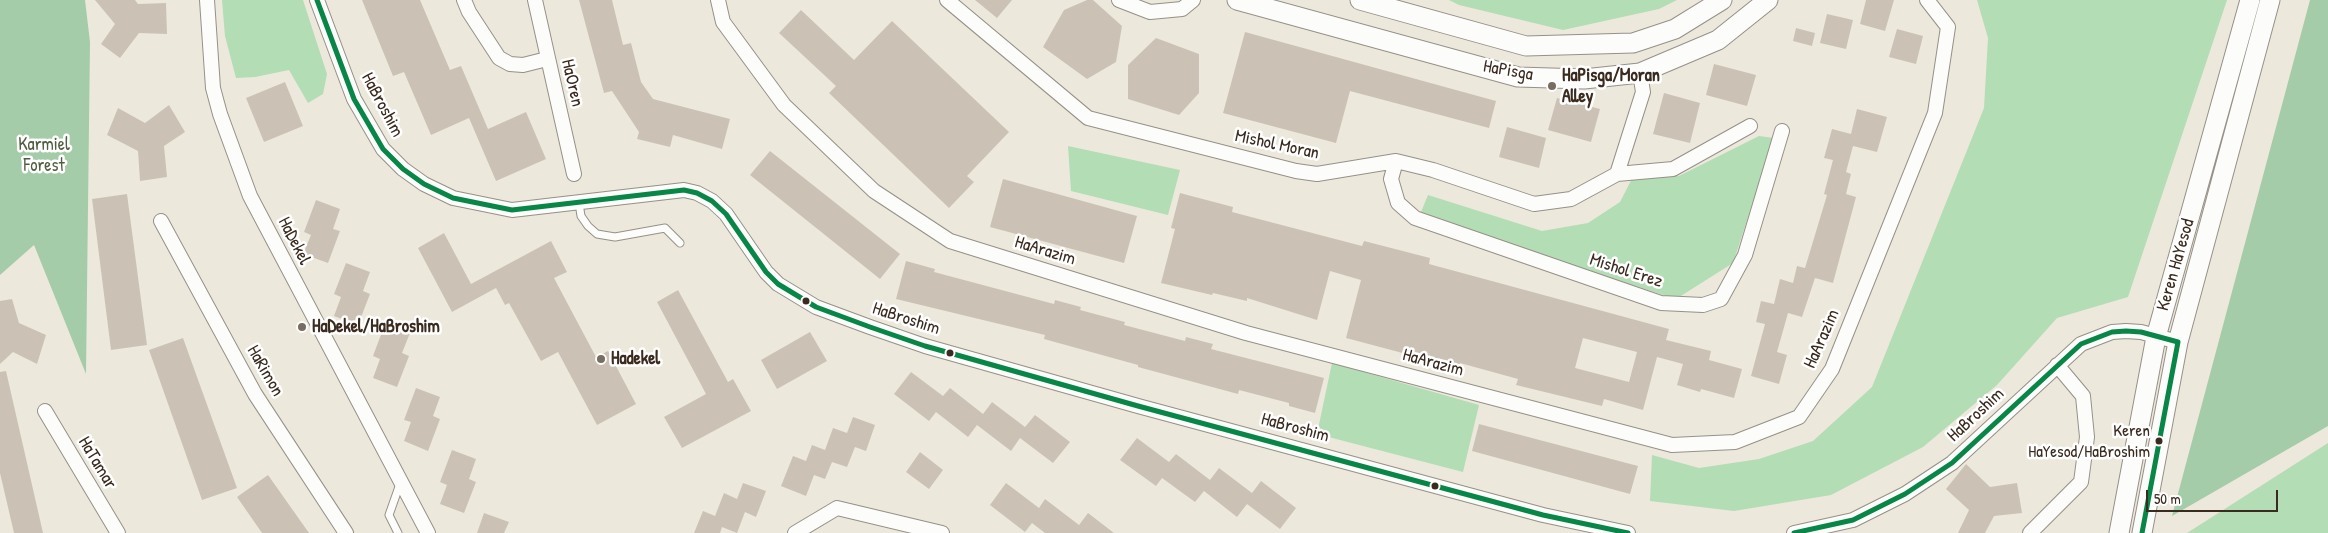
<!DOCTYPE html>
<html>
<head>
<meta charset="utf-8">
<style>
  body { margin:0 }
  #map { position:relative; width:2328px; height:533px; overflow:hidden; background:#ede8dc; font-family:"Patrick Hand",sans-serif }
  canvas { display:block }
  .scale { position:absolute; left:2146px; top:490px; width:132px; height:22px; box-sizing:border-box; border:2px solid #3b2a1e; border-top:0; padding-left:6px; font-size:15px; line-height:18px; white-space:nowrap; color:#3b2a1e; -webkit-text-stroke:4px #fff; paint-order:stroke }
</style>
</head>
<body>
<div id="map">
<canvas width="2328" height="533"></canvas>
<div class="scale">50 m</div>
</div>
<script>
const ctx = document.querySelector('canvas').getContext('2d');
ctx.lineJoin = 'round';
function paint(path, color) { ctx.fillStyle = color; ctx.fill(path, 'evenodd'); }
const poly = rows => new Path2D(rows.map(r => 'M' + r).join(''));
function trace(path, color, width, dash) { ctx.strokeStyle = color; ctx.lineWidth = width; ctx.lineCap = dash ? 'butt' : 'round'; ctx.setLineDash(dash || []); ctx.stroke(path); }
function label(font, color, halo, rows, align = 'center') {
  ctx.font = font + ' "Patrick Hand",sans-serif'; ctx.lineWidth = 5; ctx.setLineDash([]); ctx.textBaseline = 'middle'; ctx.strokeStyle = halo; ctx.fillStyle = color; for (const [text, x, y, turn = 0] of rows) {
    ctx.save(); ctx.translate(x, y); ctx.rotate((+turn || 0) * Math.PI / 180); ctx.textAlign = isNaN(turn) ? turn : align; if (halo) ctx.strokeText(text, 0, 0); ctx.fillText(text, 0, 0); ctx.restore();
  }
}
paint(poly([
  [222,0,303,0,327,74,323,94,308,103,289,70,255,77,236,78,225,36],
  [1449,0,1677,0,1659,9,1563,30,1459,5],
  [1977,0,2227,0,2128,297,2057,318,1997,385,1923,447,1831,495,1734,511,1650,501,1652,455,1699,468,1759,459,1813,441,1872,387,1984,108,1988,38],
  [1759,136,1774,138,1733,263,1676,299,1419,217,1428,195,1542,231,1588,223,1620,202,1638,167,1679,176],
  [1068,146,1180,170,1168,215,1071,191],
  [1332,363,1479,405,1463,472,1317,434],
  [2328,443,2328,533,2187,533]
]), '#b3ddb4');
paint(poly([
  [0,0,85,0,90,42,86,374,34,245,0,275],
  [2310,0,2328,0,2328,426,2172,516]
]), '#a5cca8');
paint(poly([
  [95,0,135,0,138,4,166,3,167,34,139,33,120,58,101,44,115,24],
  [362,0,420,0,450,70,461,66,488,129,526,112,546,159,496,181,469,118,431,135,404,72,393,76],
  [579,0,612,0,623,45,631,43,641,82,653,99,730,119,722,149,673,135,670,147,637,139,639,132,612,91,604,93],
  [975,0,1012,0,997,18],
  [1087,0,1093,0,1122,26,1116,62,1087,79,1043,47,1064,10],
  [1866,0,1894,0,1885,31,1860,24],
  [801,10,854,60,892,21,1009,132,967,176,974,182,949,208,829,93,836,86,779,33],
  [1827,14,1853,20,1846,49,1820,43],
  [1796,28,1815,33,1812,46,1793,41],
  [1897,29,1923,36,1916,64,1889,57],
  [1245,32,1496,101,1489,128,1350,91,1336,143,1223,113],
  [1156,38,1199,54,1199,93,1179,115,1128,99,1128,65],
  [1714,64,1756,75,1747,106,1706,95],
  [285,82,303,126,264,142,246,98],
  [1664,93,1700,103,1690,143,1653,134],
  [1557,98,1600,109,1591,142,1548,130],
  [169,105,185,132,164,146,167,177,140,181,138,151,107,135,118,108,145,123],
  [1857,109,1887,117,1877,152,1853,146,1846,172,1851,174,1846,194,1856,197,1833,283,1815,278,1802,317,1788,313,1777,352,1787,355,1779,384,1751,376,1765,324,1756,322,1761,301,1774,304,1780,279,1793,283,1797,266,1805,268,1827,195,1824,194,1833,160,1824,158,1832,129,1851,134],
  [1507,127,1546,138,1539,168,1499,157],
  [770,151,900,254,880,279,750,175],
  [1003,179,1137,216,1124,263,990,227],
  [1180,193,1233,207,1232,212,1362,246,1364,241,1430,258,1429,264,1669,329,1666,340,1711,351,1709,360,1742,369,1734,398,1701,389,1700,392,1677,385,1683,364,1657,357,1643,410,1604,399,1602,406,1516,385,1518,379,1460,363,1459,368,1346,338,1361,280,1330,271,1317,320,1247,298,1247,301,1213,293,1212,295,1161,283,1175,229,1171,228],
  [1583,338,1637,352,1629,382,1575,368],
  [127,194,147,345,111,350,92,199],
  [316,200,340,209,333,229,340,231,328,263,303,254,311,235,304,232],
  [444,233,471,284,551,241,567,272,554,278,596,357,608,351,636,404,597,425,558,352,541,361,509,303,505,305,496,288,452,312,418,248],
  [906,261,935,269,934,272,1054,304,1055,300,1081,307,1080,310,1125,322,1124,325,1185,341,1186,337,1213,344,1211,349,1324,378,1315,413,1289,406,1289,403,1239,390,1238,394,1138,367,1138,365,1044,339,1045,335,896,299],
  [346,263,370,272,363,291,370,294,358,325,334,316,341,297,334,294],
  [678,290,728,382,733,379,751,411,682,448,664,417,706,394,657,302],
  [12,299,19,323,46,335,37,364,13,352,0,364,0,301],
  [385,324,410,333,402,353,409,356,397,387,373,378,380,359,373,356],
  [810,332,827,361,777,389,761,360],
  [183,338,237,488,202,500,149,350],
  [6,371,43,533,14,533,0,473,0,372],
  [911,372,943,396,950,388,983,414,992,402,1025,427,1035,415,1070,442,1053,463,1020,438,1011,451,977,425,968,437,936,412,929,421,894,394],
  [416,388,440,397,433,416,440,419,428,451,404,441,411,422,404,420],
  [853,417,875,425,866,451,855,447,847,467,832,462,825,479,814,475,806,496,781,486,793,456,806,461,812,445,825,450,833,428,847,433],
  [1479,424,1638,466,1630,494,1472,451],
  [1137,438,1169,462,1176,454,1210,480,1219,468,1252,493,1261,481,1296,508,1280,529,1247,504,1237,517,1204,491,1195,502,1162,478,1156,486,1120,460],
  [452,450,476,459,469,479,476,482,464,513,440,504,447,485,440,482],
  [920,452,943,470,929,489,906,472],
  [1966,464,1990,487,2017,483,2022,513,1994,516,1985,533,1958,533,1969,510,1946,489],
  [268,475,309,533,262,533,237,497],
  [743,483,766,491,756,517,745,512,737,533,722,527,720,533,694,533,703,511,715,516,724,493,737,499],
  [1006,483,1039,508,1045,499,1079,525,1088,513,1114,533,1045,533,1032,523,1025,532,990,505],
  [484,513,509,522,504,533,477,533]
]), '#cbc2b5');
const lane = poly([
  [579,203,581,216,588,226,597,234,615,237,665,228,680,243],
  [398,533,389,515,401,481]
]);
const street = poly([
  [207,0,213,88,220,114,250,196,428,533],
  [317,0,354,99,383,149,403,169,424,184,453,198,512,210,684,190,697,193,712,201,726,214,766,272,778,284,816,307,870,327,925,346,1138,406,1543,515,1628,533],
  [464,0,469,12,499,58,510,64,523,65,547,59],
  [535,0,574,174],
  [718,0,723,22,784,105,874,191,950,241,1246,333,1672,445,1735,442,1799,417,1832,369,1935,113,1948,27,1927,0],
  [947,0,1088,118,1296,171,1317,174,1396,161,1433,170,1534,204,1571,199,1617,174,1643,92,1640,73],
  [1119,0,1150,12,1182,9,1193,0],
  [1396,161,1391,179,1398,203,1415,218,1661,303,1703,305,1721,299,1745,255,1782,131],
  [1617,174,1673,169,1750,126],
  [161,221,255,394,346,533],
  [45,411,118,533],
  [795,533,837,508,942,533],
  [1794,533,1853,520,1905,494,1952,463,2081,344,2112,332,2126,331,2141,332,2178,342],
  [2030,533,2081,482,2087,437,2083,396,2057,365]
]);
const secondary = poly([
  [1237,0,1518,77,1584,79,1640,73,1718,40,1768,0],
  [1360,0,1526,46,1633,43,1675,29,1722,0],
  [2119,533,2156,337,2250,0],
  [2142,533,2178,342,2270,0]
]);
trace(lane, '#969088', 9);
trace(street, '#969088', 16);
trace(secondary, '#969088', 21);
trace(lane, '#fcfcfa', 7);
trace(street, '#fcfcfa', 14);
trace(secondary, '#fcfcfa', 19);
trace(poly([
  [317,0,354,99,383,149,403,169,424,184,453,198,512,210,684,190,697,193,712,201,726,214,766,272,778,284,816,307,870,327,925,346,1138,406,1543,515,1628,533],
  [1794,533,1853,520,1905,494,1952,463,2081,344,2112,332,2126,331,2141,332,2178,342,2142,533]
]), '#088647', 5);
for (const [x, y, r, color] of [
  [1552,86,5,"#796c60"],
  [806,301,4.5,"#3b2a1e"],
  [302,327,5,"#796c60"],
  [950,353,4.5,"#3b2a1e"],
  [601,359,5,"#796c60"],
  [2159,441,4.5,"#3b2a1e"],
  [1435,486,4.5,"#3b2a1e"]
]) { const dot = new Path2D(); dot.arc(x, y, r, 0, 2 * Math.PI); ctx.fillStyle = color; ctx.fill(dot); trace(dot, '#fff', 2); }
label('17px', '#3b2a1e', '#fff', [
  ["Keren",2150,431],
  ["HaYesod/HaBroshim",2150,452]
], 'right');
label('18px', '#3b2a1e', '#fff', [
  ["HaPisga",1508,71,10],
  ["HaOren",572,83,77],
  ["HaBroshim",382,105,62],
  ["Mishol Moran",1277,145,12],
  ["HaDekel",294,241,63],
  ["HaArazim",1045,251,17],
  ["Keren HaYesod",2176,265,-74],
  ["Mishol Erez",1626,271,18],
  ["HaBroshim",906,319,18],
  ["HaArazim",1822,339,-66],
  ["HaArazim",1433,363,15],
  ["HaRimon",265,371,60],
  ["HaBroshim",1976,415,-43],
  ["HaBroshim",1295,428,15],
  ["HaTamar",97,463,59]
]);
label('bold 18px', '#3b2a1e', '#fff', [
  ["HaPisga/Moran",1562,76],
  ["Alley",1562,97],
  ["HaDekel/HaBroshim",312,327],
  ["Hadekel",611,359]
], 'left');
label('18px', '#515d41', '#fff', [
  ["Karmiel",44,145],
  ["Forest",44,166]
]);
</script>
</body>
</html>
